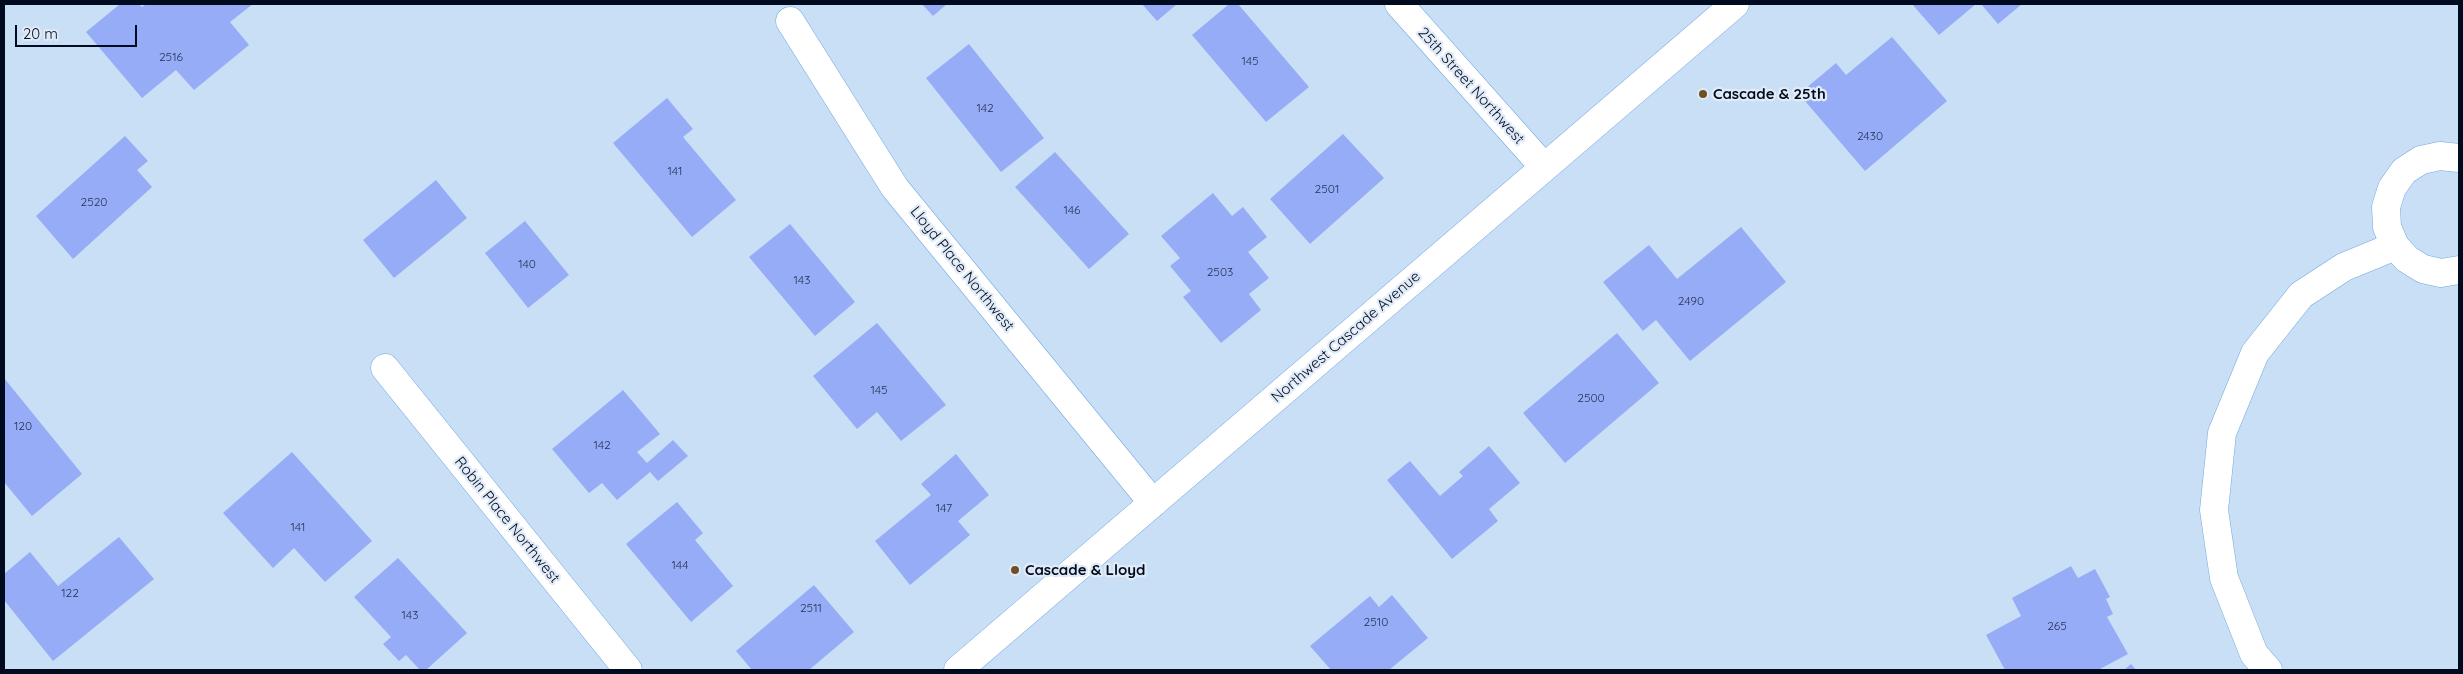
<!DOCTYPE html>
<html>
<head>
<meta charset="utf-8">
<style>
  body { margin:0 }
  #map { position:relative; width:2463px; height:674px; overflow:hidden; background:#c9dff6; font-family:Quicksand,sans-serif }
  canvas { display:block }
  .frame { position:absolute; inset:0; border:5px solid #000b20; pointer-events:none }
  .scale { position:absolute; left:15px; top:25px; width:122px; height:22px; box-sizing:border-box; border:2px solid #000b20; border-top:0; padding-left:6px; font-size:15px; line-height:18px; white-space:nowrap; color:#000b20; -webkit-text-stroke:4px #e0ebf7; paint-order:stroke }
</style>
</head>
<body>
<div id="map">
<canvas width="2463" height="674"></canvas>
<div class="frame"></div>
<div class="scale">20 m</div>
</div>
<script>
const ctx = document.querySelector('canvas').getContext('2d');
ctx.lineJoin = 'round';
function paint(path, color) { ctx.fillStyle = color; ctx.fill(path, 'evenodd'); }
const poly = rows => new Path2D(rows.map(r => 'M' + r).join(''));
function trace(path, color, width, dash) { ctx.strokeStyle = color; ctx.lineWidth = width; ctx.lineCap = dash ? 'butt' : 'round'; ctx.setLineDash(dash || []); ctx.stroke(path); }
function label(font, color, halo, rows, align = 'center') {
  ctx.font = font + ' Quicksand,sans-serif'; ctx.lineWidth = 4.5; ctx.setLineDash([]); ctx.textBaseline = 'middle'; ctx.strokeStyle = halo; ctx.fillStyle = color; for (const [text, x, y, turn = 0] of rows) {
    ctx.save(); ctx.translate(x, y); ctx.rotate((+turn || 0) * Math.PI / 180); ctx.textAlign = isNaN(turn) ? turn : align; if (halo) ctx.strokeText(text, 0, 0); ctx.fillText(text, 0, 0); ctx.restore();
  }
}
paint(poly([
  [120,4,139,4,142,7,146,4,253,4,230,22,249,45,194,90,176,70,142,98,86,32],
  [922,4,947,4,933,16],
  [1142,4,1177,4,1157,21],
  [1229,4,1238,4,1309,87,1266,122,1192,35],
  [1912,4,1976,4,1939,35],
  [1981,4,2022,4,1998,24],
  [1892,37,1947,101,1865,171,1799,94,1836,63,1846,75],
  [969,44,1044,138,1001,172,926,78],
  [667,98,693,129,683,137,736,200,692,237,613,143],
  [1343,134,1384,178,1310,244,1270,199],
  [125,136,148,161,137,170,152,187,73,259,36,216],
  [1055,152,1129,234,1089,269,1015,187],
  [436,180,467,218,394,278,363,240],
  [1213,193,1232,216,1243,207,1267,237,1248,252,1269,278,1249,294,1261,310,1221,343,1183,297,1191,291,1170,266,1180,258,1161,236],
  [525,221,569,275,528,308,485,253],
  [790,224,855,302,815,336,749,257],
  [1741,227,1786,282,1690,361,1656,320,1643,331,1603,282,1649,245,1677,279],
  [877,323,946,405,901,441,877,412,857,429,813,376],
  [1617,333,1659,383,1565,463,1523,413],
  [4,378,82,474,32,516,4,482],
  [623,390,660,434,637,452,647,463,673,440,688,456,658,481,650,472,617,500,602,483,589,493,552,449],
  [1489,446,1520,483,1489,509,1498,521,1452,559,1387,480,1410,461,1440,496,1463,476,1459,472],
  [292,452,372,541,325,582,294,548,273,568,223,513],
  [956,454,989,495,958,521,970,535,910,585,875,541,931,495,921,484],
  [677,502,703,533,695,540,733,586,691,622,626,544],
  [119,537,154,579,53,661,4,600,4,574,30,552,58,586],
  [398,558,467,633,426,670,420,670,406,655,399,661,383,644,391,637,354,597],
  [2071,566,2078,578,2095,569,2110,597,2106,599,2113,614,2107,617,2128,654,2098,670,2005,670,1986,635,2021,616,2012,598],
  [814,585,854,632,809,670,752,670,736,651],
  [1392,595,1428,638,1389,670,1331,670,1310,646,1370,596,1379,607],
  [2131,664,2136,670,2124,670]
]), '#96acf6');
const minor = poly([
  [1399,4,1544,167],
  [790,21,895,188,1153,503],
  [2459,158,2440,156,2421,160,2404,171,2392,188,2386,207,2387,227,2395,246,2407,259,2423,269,2441,273,2459,270],
  [385,368,628,670],
  [2268,670,2254,654,2224,578,2214,510,2222,433,2255,353,2301,295,2344,267,2395,246]
]);
const tertiary = poly([
  [958,670,1735,4]
]);
trace(minor, '#72a7df', 29);
trace(tertiary, '#72a7df', 29);
trace(minor, '#fff', 28);
trace(tertiary, '#fff', 28);
for (const [x, y, r, color] of [
  [1703,94,5,"#704f26"],
  [1015,570,5,"#704f26"]
]) { const dot = new Path2D(); dot.arc(x, y, r, 0, 2 * Math.PI); ctx.fillStyle = color; ctx.fill(dot); trace(dot, '#e0ebf7', 2); }
label('12px', '#263356', null, [
  ["2516",171,57],
  ["145",1250,61],
  ["142",985,108],
  ["2430",1870,136],
  ["141",675,171],
  ["2501",1327,189],
  ["2520",94,202],
  ["146",1072,210],
  ["140",527,264],
  ["2503",1220,272],
  ["143",802,280],
  ["2490",1691,301],
  ["145",879,390],
  ["2500",1591,398],
  ["120",23,426],
  ["142",602,445],
  ["147",944,508],
  ["141",298,527],
  ["144",680,565],
  ["122",70,593],
  ["2511",811,608],
  ["143",410,615],
  ["2510",1376,622],
  ["265",2057,626]
]);
label('15px', '#000b20', '#e0ebf7', [
  ["25th Street Northwest",1471,86,48],
  ["Lloyd Place Northwest",962,269,51],
  ["Northwest Cascade Avenue",1346,337,-41],
  ["Robin Place Northwest",507,520,51]
]);
label('bold 15px', '#000b20', '#e0ebf7', [
  ["Cascade & 25th",1713,94],
  ["Cascade & Lloyd",1025,570]
], 'left');
</script>
</body>
</html>
